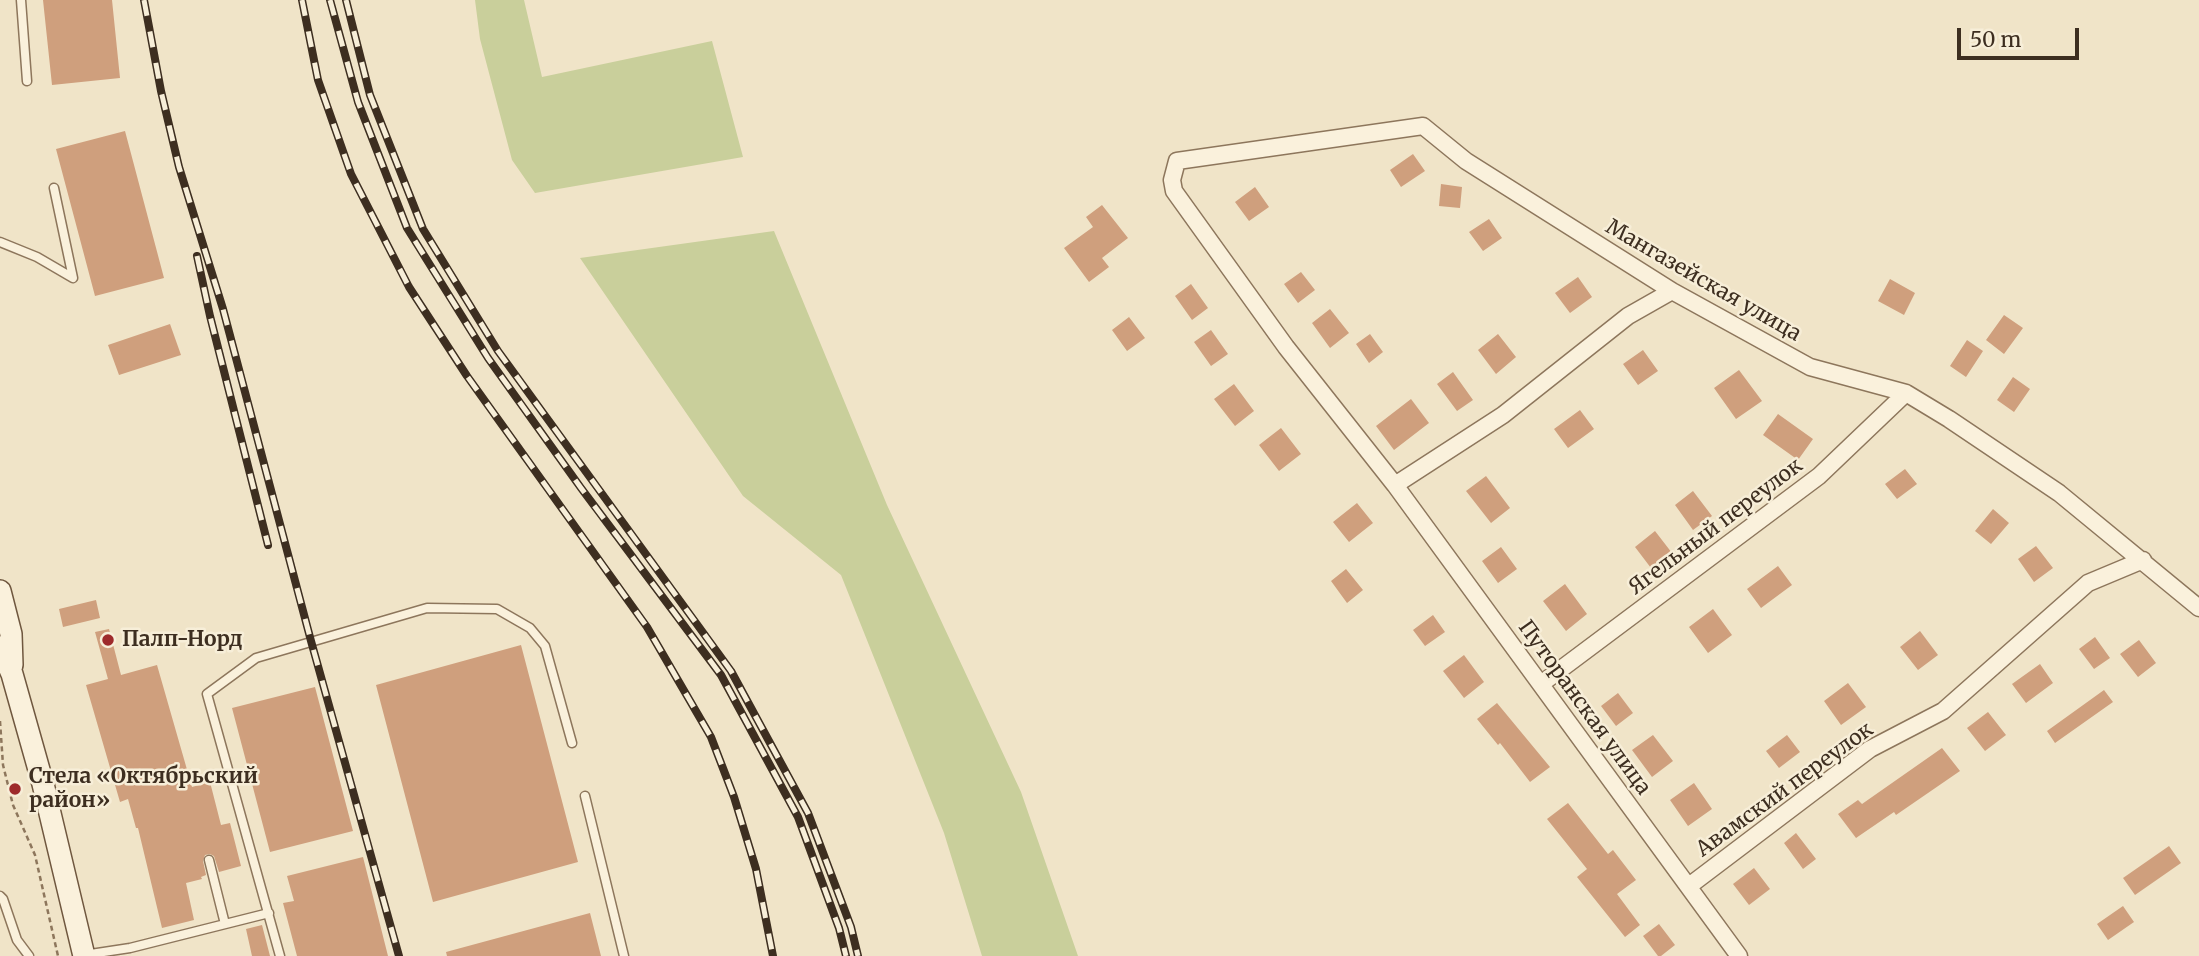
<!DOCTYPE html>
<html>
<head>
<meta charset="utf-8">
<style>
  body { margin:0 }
  #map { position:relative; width:2199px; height:956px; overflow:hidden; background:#f0e4c8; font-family:Merriweather,serif }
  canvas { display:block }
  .scale { position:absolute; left:1957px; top:28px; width:122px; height:32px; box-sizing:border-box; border:4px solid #3d2e20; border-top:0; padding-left:9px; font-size:21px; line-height:24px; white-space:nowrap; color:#3d2e20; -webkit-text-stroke:5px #f7eed8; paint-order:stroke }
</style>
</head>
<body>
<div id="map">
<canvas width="2199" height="956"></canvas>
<div class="scale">50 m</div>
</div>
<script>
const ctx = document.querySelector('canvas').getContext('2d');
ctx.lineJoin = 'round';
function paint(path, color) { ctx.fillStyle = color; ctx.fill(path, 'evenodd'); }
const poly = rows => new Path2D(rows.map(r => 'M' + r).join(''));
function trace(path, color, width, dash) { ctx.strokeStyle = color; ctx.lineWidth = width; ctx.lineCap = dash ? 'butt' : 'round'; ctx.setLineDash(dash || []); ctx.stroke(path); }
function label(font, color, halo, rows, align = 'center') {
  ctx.font = font + ' Merriweather,serif'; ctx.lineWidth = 5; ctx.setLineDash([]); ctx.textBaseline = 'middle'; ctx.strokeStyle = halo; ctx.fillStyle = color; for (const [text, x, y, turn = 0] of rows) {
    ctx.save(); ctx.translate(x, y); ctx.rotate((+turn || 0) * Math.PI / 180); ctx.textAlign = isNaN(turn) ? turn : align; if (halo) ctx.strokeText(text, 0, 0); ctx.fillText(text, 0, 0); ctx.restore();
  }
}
paint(poly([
  [475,0,524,0,542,77,712,41,743,157,535,193,512,160,480,39],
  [774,231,887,505,1021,792,1078,956,982,956,944,833,841,575,743,496,580,258]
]), '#c9cf9b');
paint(poly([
  [43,0,112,0,120,78,52,85],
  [125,131,164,278,95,296,56,149],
  [1413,154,1425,171,1401,187,1390,170],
  [1441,184,1462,187,1460,208,1439,206],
  [1255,187,1269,207,1249,221,1235,202],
  [1102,205,1128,238,1102,258,1109,267,1089,282,1064,248,1093,227,1086,217],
  [1489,219,1502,238,1483,251,1469,232],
  [1301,272,1315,290,1298,303,1284,284],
  [1578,277,1592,297,1570,313,1555,293],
  [1890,279,1915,293,1904,315,1878,301],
  [1191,284,1208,308,1192,320,1175,296],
  [1330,309,1349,333,1330,348,1312,323],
  [2004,315,2023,328,2004,354,1986,340],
  [1129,317,1145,338,1127,351,1112,330],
  [170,324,181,355,119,375,108,345],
  [1211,330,1228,354,1211,366,1194,342],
  [1370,334,1383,352,1369,363,1356,344],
  [1498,334,1516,357,1496,374,1478,350],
  [1967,340,1983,351,1966,377,1950,366],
  [1643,350,1658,371,1638,385,1623,364],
  [1739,370,1762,401,1736,419,1714,388],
  [1453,372,1473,400,1457,411,1437,384],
  [2013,377,2030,389,2014,412,1997,400],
  [1234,384,1254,411,1235,426,1214,399],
  [1411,399,1429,423,1394,450,1376,426],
  [1580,410,1594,429,1568,448,1554,429],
  [1778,414,1813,439,1798,460,1763,435],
  [1281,428,1301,454,1279,471,1259,445],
  [1905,469,1917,484,1897,499,1885,484],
  [1486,476,1510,508,1491,523,1466,491],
  [1693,491,1712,516,1693,530,1675,505],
  [1357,503,1373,523,1349,542,1333,522],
  [1993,509,2009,523,1991,544,1975,531],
  [1655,531,1672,553,1651,568,1635,547],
  [2036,546,2053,568,2034,582,2018,559],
  [1501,547,1517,569,1498,583,1482,561],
  [1778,566,1792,585,1761,608,1747,589],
  [1346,569,1363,590,1347,603,1331,581],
  [1565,584,1587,614,1566,631,1543,601],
  [96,600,100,618,63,627,59,609],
  [1713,609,1732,635,1708,653,1689,627],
  [1433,615,1445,632,1425,646,1413,630],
  [109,629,121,675,157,665,192,787,210,782,221,825,230,823,241,866,219,872,214,856,210,854,205,855,203,861,206,875,201,877,202,879,186,883,194,920,162,928,138,828,136,828,128,799,120,802,86,685,108,679,95,632],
  [1920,631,1938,655,1918,670,1900,647],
  [2095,637,2110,658,2094,669,2079,649],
  [2139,640,2156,663,2138,677,2120,654],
  [521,645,578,862,433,902,376,685],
  [1464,655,1484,682,1464,698,1443,671],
  [2040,664,2053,683,2026,703,2012,684],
  [1848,683,1866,707,1841,725,1824,701],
  [315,687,353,831,270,852,232,708],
  [2104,690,2113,702,2055,743,2047,731],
  [1618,693,1633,713,1616,726,1601,706],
  [1497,703,1550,767,1530,782,1500,743,1498,745,1477,719],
  [1988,712,2006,735,1985,751,1967,728],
  [1653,735,1673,761,1652,777,1632,750],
  [1787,735,1800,752,1779,768,1766,751],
  [1942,748,1960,771,1896,815,1894,812,1856,838,1838,814,1858,800,1862,804],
  [1694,783,1712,809,1688,826,1670,800],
  [1568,803,1608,854,1613,850,1636,880,1617,894,1640,925,1625,937,1577,877,1587,869,1547,819],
  [1796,833,1816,859,1803,869,1784,843],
  [2169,846,2181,863,2135,895,2123,878],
  [363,857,388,956,297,956,283,903,294,901,287,876],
  [1754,868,1770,889,1749,905,1733,884],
  [2123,906,2134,922,2108,940,2097,924],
  [590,913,601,956,447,956,446,952],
  [1659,924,1675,945,1661,956,1658,956,1643,936],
  [262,925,270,956,252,956,246,929]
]), '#cf9f7d');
const lane = poly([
  [21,0,27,81],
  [0,242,37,257,73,278,54,188],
  [585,796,624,956],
  [209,860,225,924],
  [0,896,3,899,17,940,29,956],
  [84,955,130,948,269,913],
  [280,956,207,694,256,658,427,608,497,609,530,628,545,646,572,743]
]);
const street = poly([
  [1395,485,1503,415,1628,316,1672,291],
  [1541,684,1819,476,1906,393],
  [1689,886,1870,749,1943,711,2088,583,2143,560],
  [1739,956,1395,485,1286,347,1174,191,1172,180,1177,161,1423,126,1466,161,1672,291,1810,367,1906,393,1949,419,2059,493,2199,608]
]);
const secondary = poly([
  [0,591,11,634,12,665],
  [0,647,12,674,43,784,84,956]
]);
trace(lane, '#8d765c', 11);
trace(street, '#8d765c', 19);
trace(secondary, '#6f573f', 24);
trace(poly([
  [0,721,3,765,13,805,35,855,58,956]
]), '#8d765c', 2.5, [5, 3.5]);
trace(lane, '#faf1dc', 8);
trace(street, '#faf1dc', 16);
trace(secondary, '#faf1dc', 21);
const rail = poly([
  [144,0,161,91,179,167,223,309,311,641,399,956],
  [302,0,318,80,351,174,409,287,467,376,647,627,711,737,734,797,756,869,773,956],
  [330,0,358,102,407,228,488,358,581,488,721,675,798,817,839,928,846,956],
  [346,0,370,95,423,229,498,351,731,671,808,813,851,927,858,956],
  [197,256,210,316,268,545]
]);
trace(rail, '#3d2e20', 8);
trace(rail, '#f7eed8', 5, [16]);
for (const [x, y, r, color] of [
  [108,640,7,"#9e2a2b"],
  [15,789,7,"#9e2a2b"]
]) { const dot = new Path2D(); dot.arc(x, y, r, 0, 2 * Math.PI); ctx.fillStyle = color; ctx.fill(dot); trace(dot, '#f7eed8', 2.5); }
label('21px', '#3d2e20', '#f7eed8', [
  ["Мангазейская улица",1703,281,30],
  ["Ягельный переулок",1716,527,-37],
  ["Путоранская улица",1584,708,54],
  ["Авамский переулок",1785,790,-36]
]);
label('bold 21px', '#3d2e20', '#f7eed8', [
  ["Палп-Норд",122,640],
  ["Стела «Октябрьский",29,777],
  ["район»",29,801]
], 'left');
</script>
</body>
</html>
